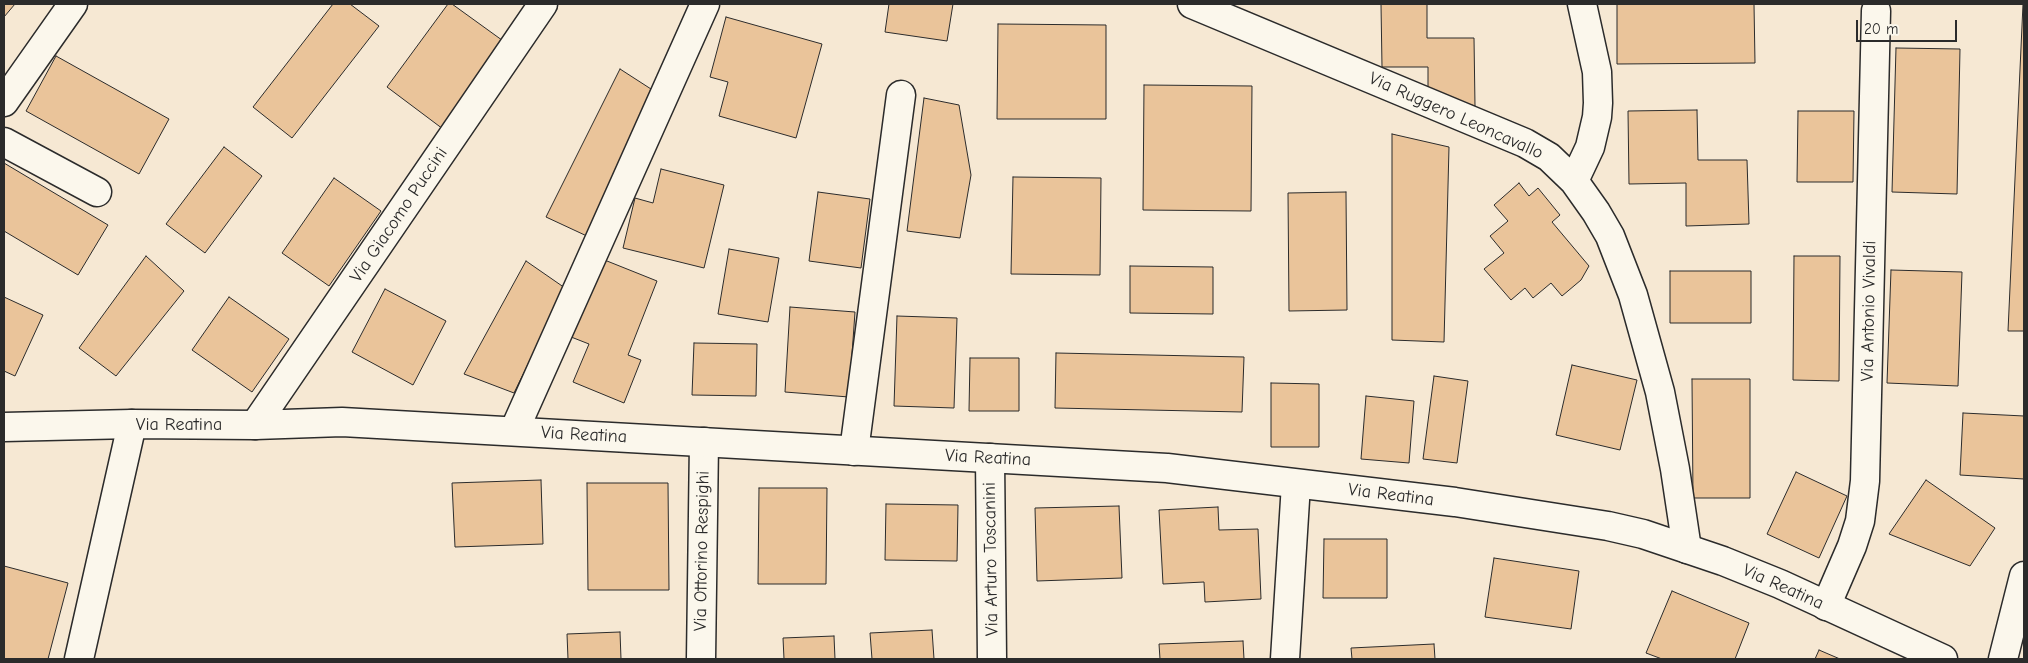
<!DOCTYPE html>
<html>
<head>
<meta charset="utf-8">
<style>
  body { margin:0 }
  #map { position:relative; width:2028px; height:663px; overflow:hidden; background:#f6e8d3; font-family:"Comic Neue",sans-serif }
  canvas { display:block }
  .frame { position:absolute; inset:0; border:5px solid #2b2b2b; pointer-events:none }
  .scale { position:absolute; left:1856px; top:20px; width:101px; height:22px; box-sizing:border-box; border:2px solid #2b2b2b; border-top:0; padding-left:6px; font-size:15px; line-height:18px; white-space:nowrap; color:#2b2b2b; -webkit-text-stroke:4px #fbf7ec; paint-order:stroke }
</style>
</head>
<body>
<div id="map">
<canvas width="2028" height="663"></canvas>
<div class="frame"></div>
<div class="scale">20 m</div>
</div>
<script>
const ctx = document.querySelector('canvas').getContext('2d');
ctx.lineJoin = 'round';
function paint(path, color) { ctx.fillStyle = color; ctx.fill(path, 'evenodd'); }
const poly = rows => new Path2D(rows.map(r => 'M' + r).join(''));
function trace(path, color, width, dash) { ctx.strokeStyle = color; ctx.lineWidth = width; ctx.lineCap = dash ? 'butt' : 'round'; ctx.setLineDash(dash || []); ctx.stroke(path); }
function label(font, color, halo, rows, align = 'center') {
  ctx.font = font + ' "Comic Neue",sans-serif'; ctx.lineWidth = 4.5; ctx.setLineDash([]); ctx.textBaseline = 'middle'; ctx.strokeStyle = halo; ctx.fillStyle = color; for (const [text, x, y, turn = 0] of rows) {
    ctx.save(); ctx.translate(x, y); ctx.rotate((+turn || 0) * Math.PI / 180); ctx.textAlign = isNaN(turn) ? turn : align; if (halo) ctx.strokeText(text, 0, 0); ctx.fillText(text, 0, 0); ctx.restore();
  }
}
const building = poly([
  [4,4,15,4,4,17,4,4],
  [333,4,350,4,379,26,292,138,253,107,333,4],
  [448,4,452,4,506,43,443,129,387,87,448,4],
  [889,4,953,4,947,41,885,32,889,4],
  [1381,4,1427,4,1427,38,1474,38,1475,106,1428,92,1428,67,1382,67,1381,4],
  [1617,4,1754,4,1755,63,1617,64,1617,4],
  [2023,4,2024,4,2024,331,2008,331,2023,4],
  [726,17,822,44,796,138,719,116,728,82,710,77,726,17],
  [998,24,1106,25,1106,119,997,119,998,24],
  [1896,48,1960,49,1957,194,1892,192,1896,48],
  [56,56,169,119,139,174,26,111,56,56],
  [620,69,651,89,589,237,546,217,620,69],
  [1144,85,1252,86,1251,211,1143,210,1144,85],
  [924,98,959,105,971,175,960,238,907,231,924,98],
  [1697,110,1698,160,1747,160,1749,224,1686,226,1686,183,1629,184,1628,111,1697,110],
  [1798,111,1854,111,1853,182,1797,182,1798,111],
  [1392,134,1449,147,1444,342,1392,340,1392,134],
  [224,147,262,176,205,253,166,224,224,147],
  [4,163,108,225,78,275,4,231,4,163],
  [661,169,724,185,704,268,623,248,635,198,653,203,661,169],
  [1013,177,1101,178,1100,275,1011,274,1013,177],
  [334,178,381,211,329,286,282,253,334,178],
  [1519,183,1529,196,1538,188,1560,215,1552,222,1589,266,1581,280,1562,296,1551,283,1533,298,1525,288,1511,300,1484,269,1504,253,1490,236,1508,221,1494,205,1519,183],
  [818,192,870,199,861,268,809,261,818,192],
  [1346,192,1347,310,1289,311,1288,193,1346,192],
  [729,249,779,258,768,322,718,314,729,249],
  [146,256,184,291,116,376,79,348,146,256],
  [1794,256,1840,256,1839,381,1793,380,1794,256],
  [597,257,657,281,628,355,641,360,624,403,573,382,589,344,566,335,597,257],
  [526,261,565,288,514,393,464,374,526,261],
  [1130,266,1213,267,1213,314,1130,313,1130,266],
  [1891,270,1962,272,1958,386,1887,383,1891,270],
  [1670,271,1751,271,1751,323,1670,323,1670,271],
  [385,289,446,321,413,385,352,352,385,289],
  [4,297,43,315,15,376,4,371,4,297],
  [229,297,289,339,252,392,192,350,229,297],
  [790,307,855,312,849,397,785,392,790,307],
  [897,316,957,318,954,408,894,406,897,316],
  [694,343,757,344,756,396,692,395,694,343],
  [1056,353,1244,357,1242,412,1055,408,1056,353],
  [970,358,1019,358,1019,411,969,411,970,358],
  [1572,365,1637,380,1620,450,1556,435,1572,365],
  [1434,376,1468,381,1457,463,1423,459,1434,376],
  [1692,379,1750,379,1750,498,1693,498,1692,379],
  [1271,383,1319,384,1319,447,1271,447,1271,383],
  [1366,396,1414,401,1409,463,1361,459,1366,396],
  [1963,413,2024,416,2024,479,1960,475,1963,413],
  [1796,472,1847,496,1819,558,1767,534,1796,472],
  [541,480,543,544,455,547,452,483,541,480],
  [1926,480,1995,528,1970,566,1889,534,1926,480],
  [587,483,668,483,669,590,588,590,587,483],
  [759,488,827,488,826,584,758,584,759,488],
  [886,504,958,505,957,561,885,560,886,504],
  [1119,506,1122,578,1037,581,1035,508,1119,506],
  [1218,507,1219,530,1258,529,1261,599,1205,602,1204,582,1163,584,1159,510,1218,507],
  [1324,539,1387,539,1387,598,1323,598,1324,539],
  [1494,558,1579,571,1571,629,1485,617,1494,558],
  [4,566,68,583,48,659,4,659,4,566],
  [1672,591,1749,623,1735,659,1662,659,1646,653,1672,591],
  [932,630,934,659,872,659,870,633,932,630],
  [620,632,621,659,568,659,567,634,620,632],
  [834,636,835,659,784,659,783,638,834,636],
  [1243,641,1244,659,1160,659,1159,644,1243,641],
  [1434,644,1435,659,1352,659,1351,648,1434,644],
  [1819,650,1840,659,1815,659,1819,650]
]);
paint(building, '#eac49a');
trace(building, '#2b2b2b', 1);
const minor = poly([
  [1192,4,1525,143,1549,157,1574,181,1596,212,1610,236,1633,295,1660,392,1675,469,1687,549],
  [4,102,73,4],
  [4,142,97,192],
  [1574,181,1590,147,1597,117,1598,103,1597,72,1582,4],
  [255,425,543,4],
  [514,431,705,4],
  [854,451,901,95],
  [990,458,992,659],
  [1826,606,1852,546,1860,521,1865,481,1876,11],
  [79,659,132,424],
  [701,659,704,442],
  [1285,659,1296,484],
  [2003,659,2024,576]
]);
const tertiary = poly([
  [4,427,132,424,255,425,342,422,1167,468,1455,502,1608,526,1643,534,1723,561,1780,584,1943,659]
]);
trace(minor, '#2b2b2b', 31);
trace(tertiary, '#2b2b2b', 31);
trace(minor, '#fbf7ec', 28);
trace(tertiary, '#fbf7ec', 28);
label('18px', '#2b2b2b', '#fbf7ec', [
  ["Via Ruggero Leoncavallo",1456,116,24],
  ["Via Giacomo Puccini",399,215,-56],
  ["Via Antonio Vivaldi",1869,311,-89],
  ["Via Reatina",179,425],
  ["Via Reatina",584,435,3],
  ["Via Reatina",988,458,3],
  ["Via Reatina",1391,495,7],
  ["Via Ottorino Respighi",702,551,-89],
  ["Via Arturo Toscanini",991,559,-91],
  ["Via Reatina",1783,587,24]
]);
</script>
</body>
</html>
